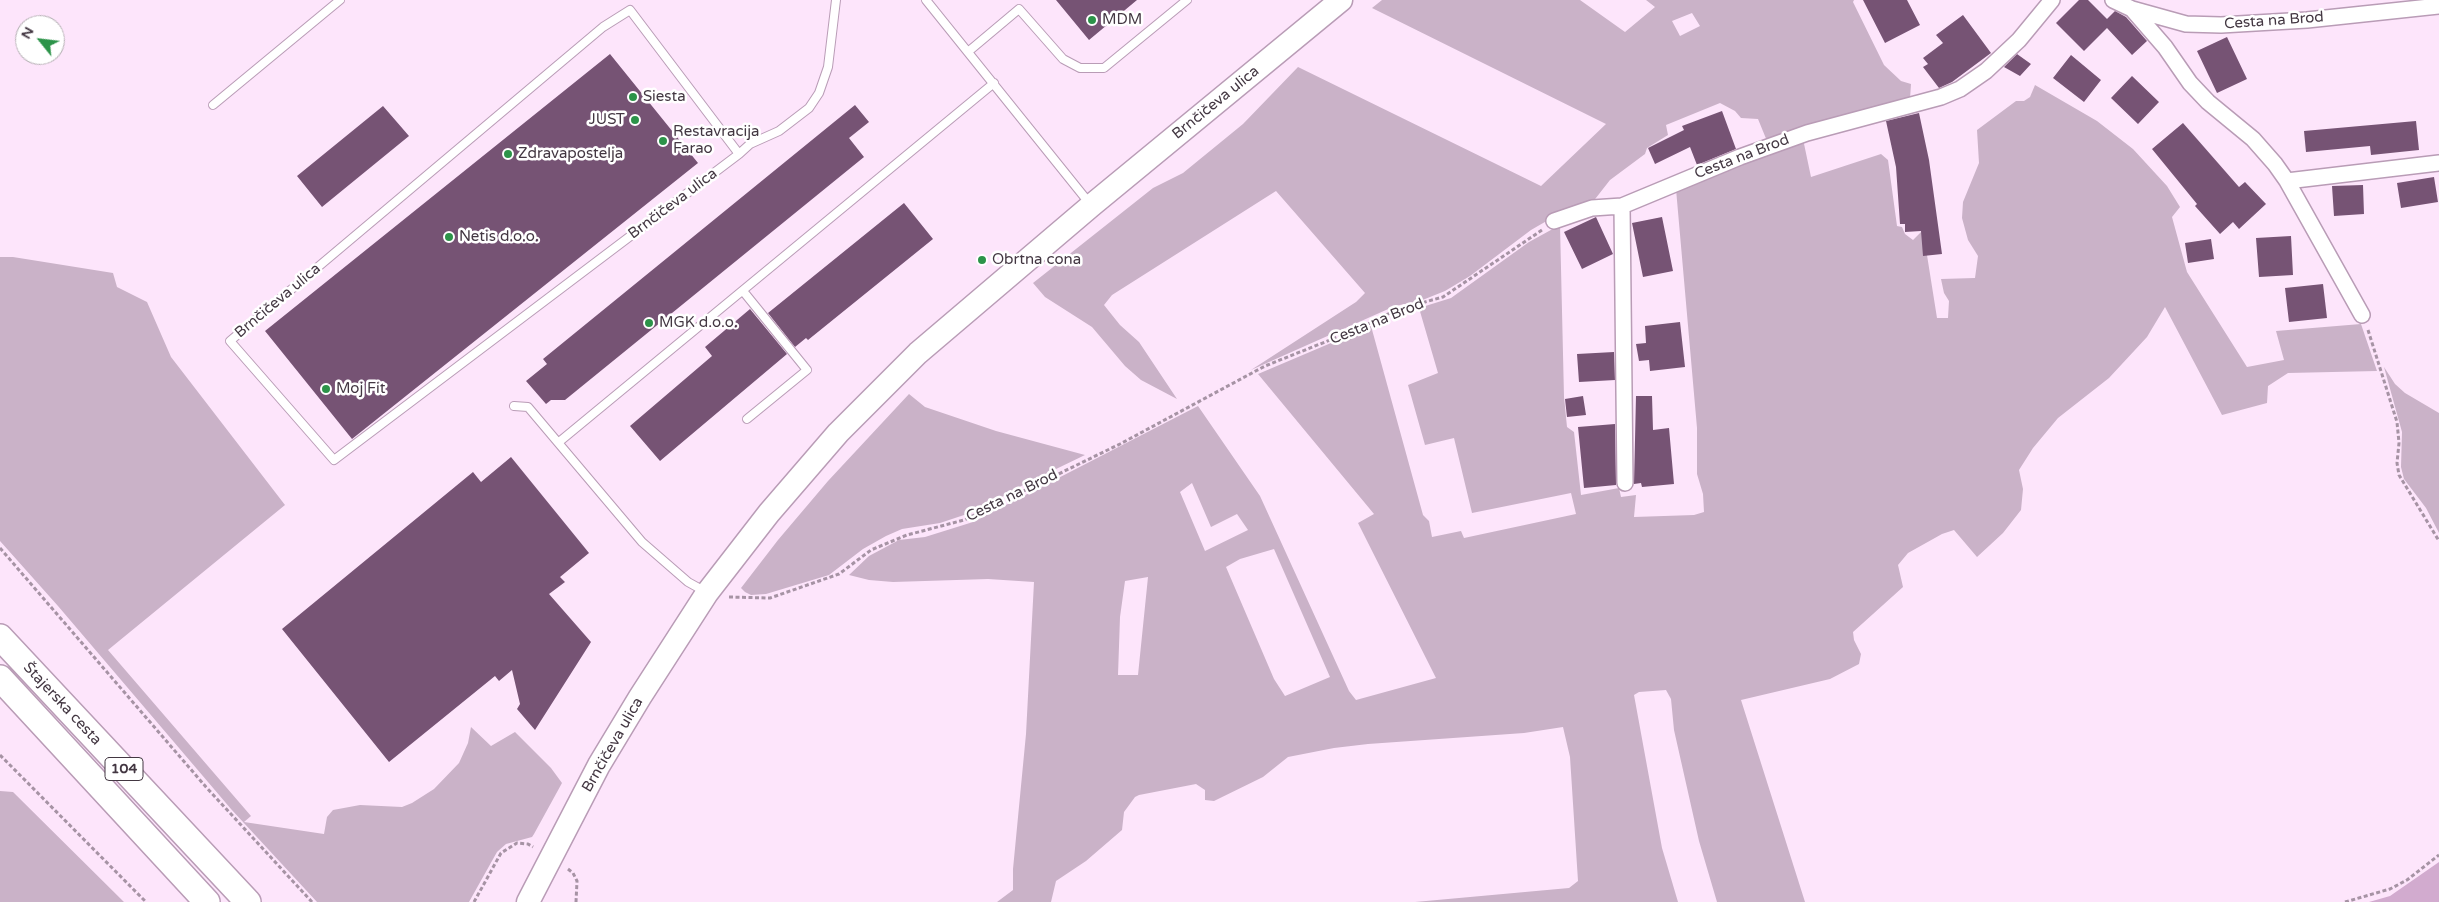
<!DOCTYPE html>
<html>
<head>
<meta charset="utf-8">
<style>
  body { margin:0 }
  #map { position:relative; width:2439px; height:902px; overflow:hidden; background:#fde5fb; font-family:"Varela Round",sans-serif }
  canvas { display:block }
  .north { position:absolute; left:15px; top:15px; width:50px; height:50px; box-sizing:border-box; background:#fff; border:1px solid #b4afb3; border-radius:50%; rotate:299deg; font-size:14px; font-weight:700; line-height:20px; text-align:center; color:#433742 }
  .north::after { content:''; display:block; margin:auto; width:18px; height:22px; background:#2c9349; clip-path:polygon(50% 0,100% 100%,50% 72%,0 100%) }
</style>
</head>
<body>
<div id="map">
<canvas width="2439" height="902"></canvas>
<div class="north">N</div>
</div>
<script>
const ctx = document.querySelector('canvas').getContext('2d');
ctx.lineJoin = 'round';
function paint(path, color) { ctx.fillStyle = color; ctx.fill(path, 'evenodd'); }
const poly = rows => new Path2D(rows.map(r => 'M' + r).join(''));
function trace(path, color, width, dash) { ctx.strokeStyle = color; ctx.lineWidth = width; ctx.lineCap = dash ? 'butt' : 'round'; ctx.setLineDash(dash || []); ctx.stroke(path); }
function label(font, color, halo, rows, align = 'center') {
  ctx.font = font + ' "Varela Round",sans-serif'; ctx.lineWidth = 5; ctx.setLineDash([]); ctx.textBaseline = 'middle'; ctx.strokeStyle = halo; ctx.fillStyle = color; for (const [text, x, y, turn = 0] of rows) {
    ctx.save(); ctx.translate(x, y); ctx.rotate((+turn || 0) * Math.PI / 180); ctx.textAlign = isNaN(turn) ? turn : align; if (halo) ctx.strokeText(text, 0, 0); ctx.fillText(text, 0, 0); ctx.restore();
  }
}
paint(poly([
  [1382,0,1580,0,1625,32,1655,7,1646,0,1854,0,1853,2,1884,65,1901,81,1911,84,1910,99,1767,141,1758,119,1741,118,1735,111,1720,103,1666,125,1668,135,1647,148,1645,154,1610,180,1592,203,1557,215,1531,230,1470,276,1445,291,1420,301,1395,306,1251,370,1356,302,1365,293,1276,191,1112,295,1104,305,1120,325,1139,342,1177,399,1141,380,1125,366,1092,327,1045,297,1033,283,1153,188,1183,173,1243,124,1298,67,1541,186,1606,124,1372,8],
  [1692,13,1700,26,1680,36,1672,21],
  [2035,85,2097,121,2133,149,2167,186,2180,207,2172,217,2187,272,2247,367,2284,360,2276,331,2361,324,2377,371,2288,373,2268,386,2267,403,2222,415,2165,307,2147,337,2109,378,2058,418,2033,448,2019,470,2023,489,2021,510,2003,533,1977,557,1954,530,1942,534,1908,553,1898,565,1903,587,1853,632,1854,640,1861,654,1859,664,1830,679,1741,700,1805,902,1717,902,1699,841,1674,730,1671,699,1666,690,1639,692,1634,695,1662,848,1678,902,1415,902,1569,888,1578,881,1570,757,1563,727,1524,733,1368,744,1334,748,1288,757,1263,777,1214,801,1205,800,1205,790,1196,784,1139,795,1135,797,1124,812,1122,830,1086,861,1056,881,1051,902,997,902,1013,890,1013,869,1026,734,1034,582,988,579,893,582,869,580,849,575,869,556,899,540,925,537,973,522,1198,406,1260,496,1349,691,1356,700,1436,678,1358,523,1374,514,1258,374,1371,326,1423,515,1429,521,1432,537,1461,531,1464,538,1576,514,1571,493,1472,513,1454,438,1425,445,1408,385,1438,373,1419,308,1451,298,1529,242,1560,225,1564,397,1567,427,1574,432,1581,495,1619,488,1621,497,1636,495,1634,517,1694,515,1704,512,1703,494,1697,474,1697,428,1676,189,1803,139,1811,177,1881,154,1888,160,1897,226,1902,227,1905,234,1913,240,1923,230,1937,318,1948,318,1949,301,1944,293,1941,279,1975,278,1978,256,1968,240,1962,218,1963,202,1979,163,1977,130,2016,101,2024,101,2030,97],
  [1192,483,1211,527,1237,514,1248,530,1205,551,1180,492],
  [1274,549,1330,677,1285,696,1274,679,1226,567,1240,559],
  [1148,577,1138,675,1118,675,1120,617,1125,581],
  [0,257,13,257,113,273,117,287,147,302,171,357,285,505,108,650,251,816,244,822,324,834,327,817,333,810,360,805,402,807,412,803,434,789,459,763,468,743,471,727,491,746,515,732,551,768,562,783,534,834,532,837,506,844,497,852,469,902,317,902,231,809,58,606,0,541],
  [2384,367,2395,384,2405,393,2439,413,2439,533,2426,508,2404,479,2401,467,2402,432],
  [909,394,925,407,996,431,1085,455,1023,485,979,510,940,523,902,529,886,536,863,549,829,575,766,594,751,595,745,592,741,588,778,540,828,481],
  [0,791,13,792,124,902,0,902]
]), '#cab2c8');
paint(poly([
  [2439,862,2439,902,2369,902,2390,896]
]), '#d2abcf');
paint(poly([
  [1056,0,1137,0,1089,40],
  [1863,0,1907,0,1920,25,1885,43],
  [2079,0,2088,0,2107,19,2115,11,2126,17,2147,41,2132,55,2107,28,2084,51,2056,23],
  [1963,15,1991,53,1952,82,1939,88,1923,67,1928,64,1923,58,1943,43,1936,35],
  [2227,37,2247,79,2217,93,2197,51],
  [610,54,698,163,352,439,265,331],
  [2017,54,2031,64,2020,76,2004,67],
  [2071,55,2101,80,2084,102,2053,78],
  [2132,76,2159,102,2138,124,2111,98],
  [855,105,869,122,849,138,864,157,565,400,551,400,546,404,526,381,547,364,543,359],
  [383,106,409,136,322,207,297,176],
  [1722,111,1736,149,1697,165,1690,147,1655,164,1648,148,1684,130,1682,126],
  [1919,113,1929,160,1942,254,1923,256,1921,231,1905,232,1905,224,1900,224,1896,167,1886,121],
  [2416,121,2419,150,2371,155,2370,146,2306,152,2304,131],
  [2183,123,2239,187,2245,182,2266,204,2239,229,2233,222,2220,234,2195,206,2197,204,2152,149],
  [2434,177,2438,202,2401,208,2397,183],
  [2363,185,2364,214,2334,216,2332,186],
  [904,203,933,239,808,340,806,338,795,347,768,313],
  [1596,217,1613,254,1582,269,1564,232],
  [1662,217,1673,271,1643,277,1632,223],
  [2291,236,2293,275,2259,277,2256,238],
  [2211,239,2214,259,2188,263,2185,243],
  [2323,284,2327,318,2289,322,2285,288],
  [750,309,787,354,660,461,630,426,712,356,705,347],
  [1680,322,1685,367,1650,371,1649,360,1639,361,1636,344,1646,343,1645,326],
  [1614,352,1615,380,1579,382,1577,354],
  [1583,396,1586,415,1567,417,1565,399],
  [1636,396,1652,396,1653,430,1669,428,1674,484,1642,487,1641,483,1634,484],
  [1615,424,1616,485,1584,488,1578,427],
  [511,457,589,553,560,577,565,582,549,594,591,642,535,730,517,709,520,704,512,670,499,681,495,676,389,762,282,629,473,472,481,482]
]), '#765374');
const lane = poly([
  [926,0,1090,204],
  [969,51,1019,9,1063,59,1080,68,1104,68,1187,0],
  [213,105,340,0],
  [739,154,630,10,603,27,230,341,334,460,739,154,750,144,779,131,809,108,819,93,828,67,836,0],
  [743,291,807,370,747,419],
  [514,406,528,407,642,542,688,582,706,592],
  [559,442,994,83]
]);
const street = poly([
  [2113,0,2132,9,2186,24,2221,25,2307,20,2439,6],
  [2132,9,2165,47,2190,83,2208,102,2253,139,2275,164,2287,181,2362,315],
  [2287,181,2439,163],
  [1622,206,1625,483],
  [1554,221,1592,208,1622,206,1740,157,1807,133,1941,97,1960,89,1986,71,2019,40,2052,0]
]);
const secondary = poly([
  [528,902,599,765,640,697,707,593,769,513,838,433,918,353,1092,205,1341,0]
]);
const primary = poly([
  [0,637,248,902],
  [0,678,207,902]
]);
trace(lane, '#b99cb6', 10);
trace(street, '#b99cb6', 18);
trace(secondary, '#b99cb6', 25);
trace(primary, '#b99cb6', 28);
trace(poly([
  [2368,330,2397,422,2399,443,2397,463,2399,475,2439,541],
  [0,548,206,787,312,902],
  [729,597,770,598,839,574,871,550,907,535,964,520,1120,444,1265,366,1360,328,1396,310,1443,297,1542,230],
  [0,755,146,902],
  [568,869,573,873,577,881,576,902],
  [474,902,501,853,517,843,528,844,533,847],
  [2345,902,2390,889,2407,880,2439,855]
]), '#a693a4', 3, [4, 2.5]);
trace(lane, '#fff', 8);
trace(street, '#fff', 15);
trace(secondary, '#fff', 22);
trace(primary, '#fff', 25);
for (const [x, y, r, color] of [
  [1092,20,5,"#2c9349"],
  [633,97,5,"#2c9349"],
  [635,120,5,"#2c9349"],
  [663,141,5,"#2c9349"],
  [508,154,5,"#2c9349"],
  [449,237,5,"#2c9349"],
  [982,260,5,"#2c9349"],
  [649,323,5,"#2c9349"],
  [326,389,5,"#2c9349"]
]) { const dot = new Path2D(); dot.arc(x, y, r, 0, 2 * Math.PI); ctx.fillStyle = color; ctx.fill(dot); trace(dot, '#fff', 2); }
for (const [x, y, w] of [
  [124,769,38]
]) { const box = new Path2D(); box.roundRect(x - w / 2, y - 11.5, w, 23, 4); ctx.fillStyle = '#fff'; ctx.fill(box); trace(box, '#433742', 1); }
label('bold 14px', '#433742', null, [
  ["104",124,769]
]);
label('15px', '#433742', '#fff', [
  ["MDM",1102,20],
  ["Siesta",643,97],
  ["JUST",625,120,"right"],
  ["Restavracija",673,132],
  ["Farao",673,149],
  ["Zdravapostelja",518,154],
  ["Netis d.o.o.",459,237],
  ["Obrtna cona",992,260],
  ["MGK d.o.o.",659,323],
  ["Moj Fit",336,389]
], 'left');
label('15px', '#433742', '#fff', [
  ["Cesta na Brod",2274,21,-4],
  ["Brnčičeva ulica",1216,103,-39],
  ["Cesta na Brod",1742,157,-21],
  ["Brnčičeva ulica",673,204,-37],
  ["Brnčičeva ulica",278,301,-40],
  ["Cesta na Brod",1377,322,-22],
  ["Cesta na Brod",1012,496,-26],
  ["Štajerska cesta",62,704,47],
  ["Brnčičeva ulica",613,745,-60]
]);
</script>
</body>
</html>
